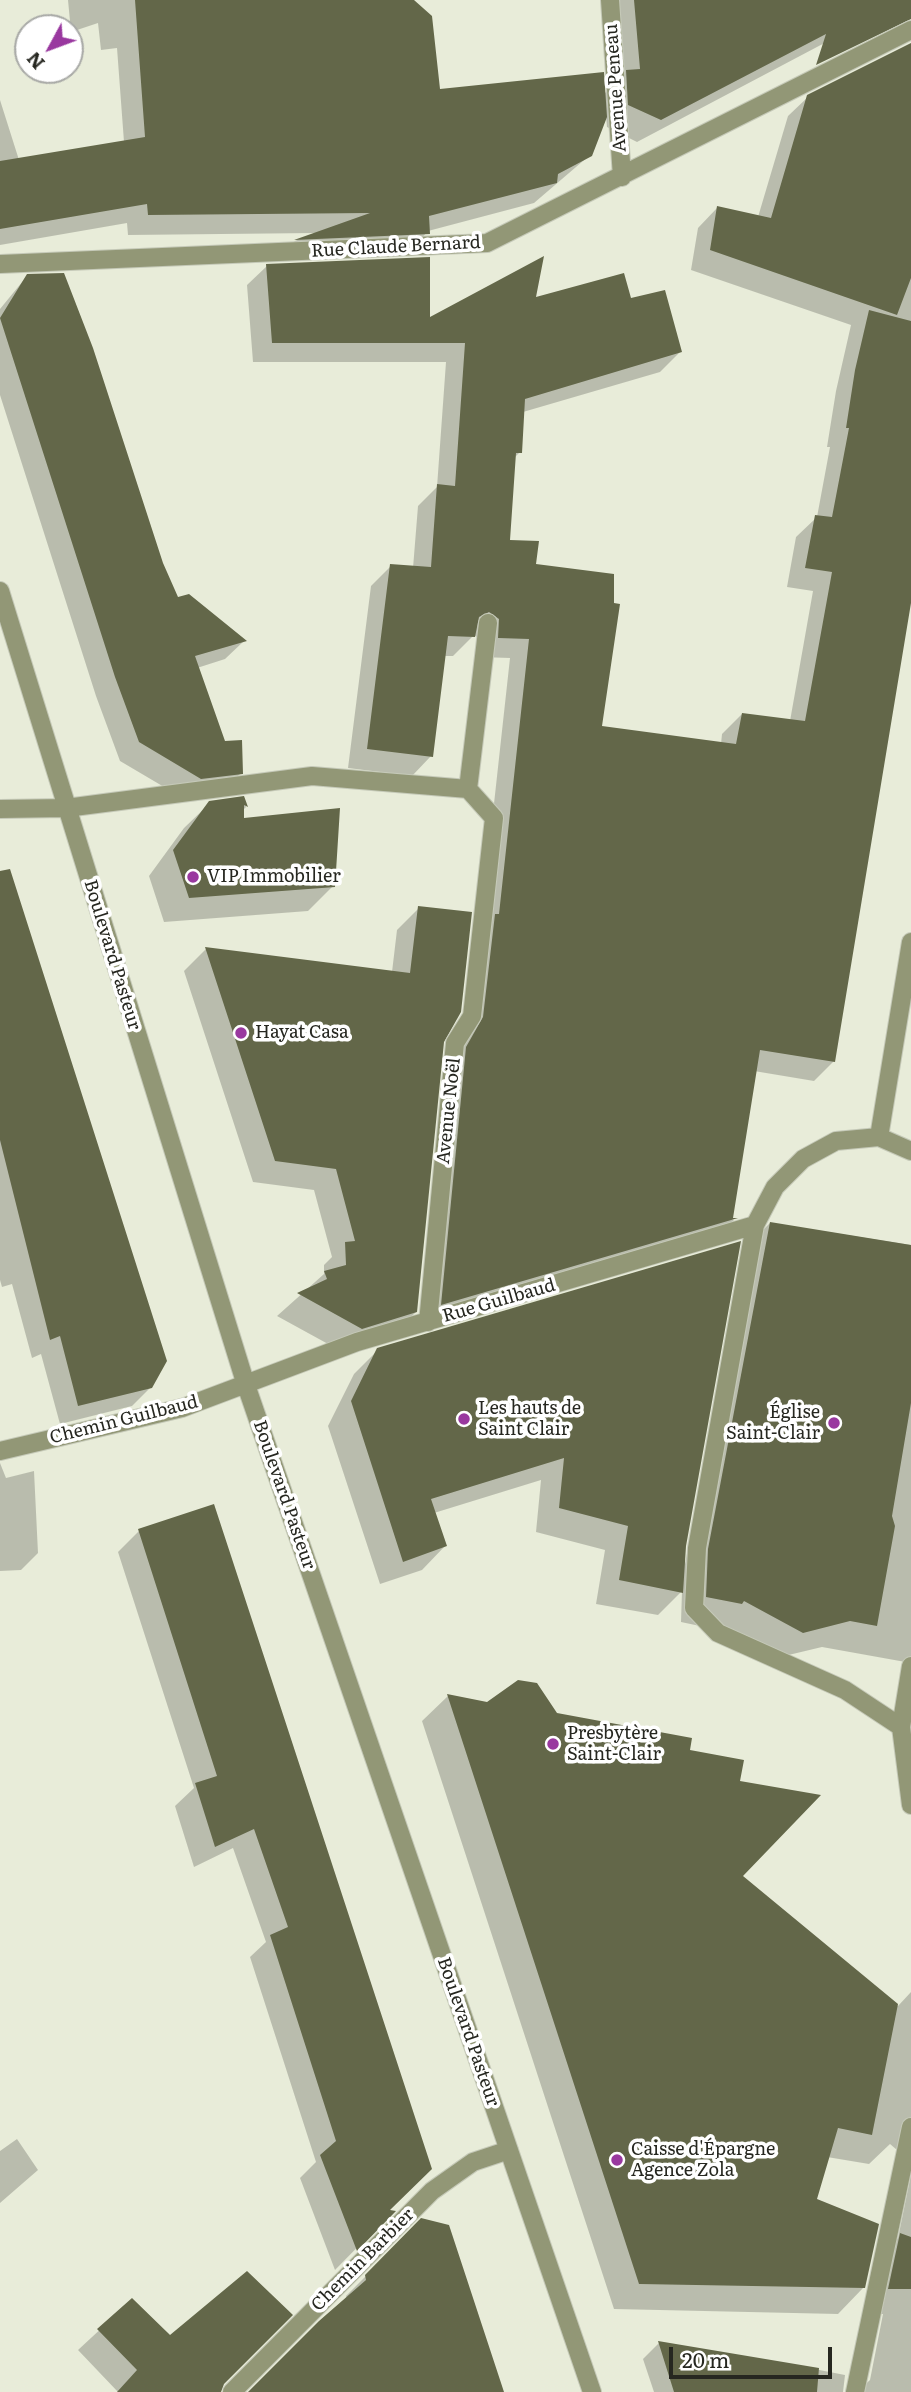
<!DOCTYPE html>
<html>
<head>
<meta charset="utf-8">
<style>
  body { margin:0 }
  #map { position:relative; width:911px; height:2392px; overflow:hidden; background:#e8ecd9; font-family:Literata,serif }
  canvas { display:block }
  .north { position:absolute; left:14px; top:14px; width:70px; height:70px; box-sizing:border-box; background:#fff; border:2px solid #a8a9a6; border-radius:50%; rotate:229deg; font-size:19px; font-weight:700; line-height:28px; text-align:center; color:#262720 }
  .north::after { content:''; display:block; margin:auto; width:24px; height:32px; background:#99389f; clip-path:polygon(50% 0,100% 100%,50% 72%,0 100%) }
  .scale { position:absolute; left:669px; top:2347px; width:163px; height:32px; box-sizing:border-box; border:4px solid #262720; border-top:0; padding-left:9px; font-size:21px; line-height:24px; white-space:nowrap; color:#262720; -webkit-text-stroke:5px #fff; paint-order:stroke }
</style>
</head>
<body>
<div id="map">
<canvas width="911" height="2392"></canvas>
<div class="north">N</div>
<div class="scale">20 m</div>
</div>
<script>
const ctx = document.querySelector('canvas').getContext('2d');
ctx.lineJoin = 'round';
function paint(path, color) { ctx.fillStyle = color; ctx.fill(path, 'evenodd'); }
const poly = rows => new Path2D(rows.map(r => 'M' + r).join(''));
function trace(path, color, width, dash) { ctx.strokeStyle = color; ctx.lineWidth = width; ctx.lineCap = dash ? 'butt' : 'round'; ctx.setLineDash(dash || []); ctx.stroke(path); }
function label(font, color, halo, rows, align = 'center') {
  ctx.font = font + ' Literata,serif'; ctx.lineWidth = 7; ctx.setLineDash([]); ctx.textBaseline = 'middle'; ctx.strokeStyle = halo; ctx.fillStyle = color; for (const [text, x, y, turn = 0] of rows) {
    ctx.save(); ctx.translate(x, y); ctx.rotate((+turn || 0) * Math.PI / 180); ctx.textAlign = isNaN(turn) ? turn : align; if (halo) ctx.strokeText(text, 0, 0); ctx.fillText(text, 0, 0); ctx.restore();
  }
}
paint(poly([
  [68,0,411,0,438,90,603,95,617,81,609,0,906,0,637,142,607,127,606,115,590,155,534,203,428,231,407,254,276,260,295,241,316,233,128,235,127,223,0,245,0,100,19,160,124,142,117,48,101,50,98,23,71,32],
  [809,96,911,125,911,579,834,1061,814,1081,754,1071,731,1219,734,1220,716,1237,422,1324,480,931,510,658,479,657,480,639,474,635,453,656,444,656,431,756,412,776,348,768,371,586,391,566,413,568,418,506,437,487,446,362,253,362,247,285,267,266,428,320,534,300,630,300,680,352,660,372,523,412,520,452,513,459,508,541,534,566,600,727,721,744,722,734,742,714,790,721,813,591,787,587,796,537,817,517,830,447,827,447,836,391,851,325,691,270,698,228,717,208,758,217,788,116],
  [27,276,177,599,244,641,225,659,197,668,224,743,241,773,222,792,181,797,120,761,96,696,0,395,0,309],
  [243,798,246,807,242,811,242,820,333,886,308,911,164,922,149,876,184,828,210,803],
  [0,881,151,1387,132,1406,60,1424,41,1354,32,1358,12,1284,2,1287,0,1280],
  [419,908,442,1041,416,1312,394,1334,339,1350,277,1316,324,1274,324,1265,332,1257,314,1190,253,1182,184,971,206,949,392,972,397,930],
  [770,1223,911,1245,911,1663,822,1647,776,1658,714,1629,681,1622,682,1591,658,1615,596,1604,605,1550,536,1532,541,1480,434,1513,445,1546,422,1570,380,1584,328,1426,354,1374,378,1350,738,1244,684,1546,685,1564,744,1249],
  [0,1463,6,1478,34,1471,38,1553,21,1570,0,1571],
  [213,1506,387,2211,392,2212,335,2270,300,2178,316,2162,250,1957,266,1942,233,1848,194,1867,175,1806,194,1788,118,1552,139,1531],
  [448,1696,556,1715,688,1751,738,1782,740,1876,898,2006,911,1992,911,2172,894,2169,897,2150,890,2144,869,2164,827,2157,815,2200,864,2287,838,2314,614,2309,422,1721],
  [17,2139,38,2170,0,2203,0,2151],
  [911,2174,911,2392,857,2392,870,2380,883,2314,864,2314,875,2261,898,2238],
  [422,2220,502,2392,249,2392,347,2299,346,2296],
  [132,2300,222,2383,220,2392,118,2392,78,2350],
  [659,2343,758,2392,654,2392,643,2359],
  [809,2368,845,2375,843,2392,785,2392]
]), '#0003');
paint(poly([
  [135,0,414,0,432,16,440,89,604,72,607,117,592,156,558,174,557,183,429,216,430,234,294,240,370,213,148,215,147,204,0,229,0,161,145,137],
  [634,0,911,0,911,19,816,65,826,34,661,120,628,105,626,70,640,69],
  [911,43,911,278,897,315,710,250,717,206,771,218,807,95],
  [544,256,536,297,624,273,631,298,665,290,682,352,525,399,522,453,516,453,510,540,539,541,536,564,614,574,614,603,620,604,602,726,736,744,742,713,805,721,832,572,805,568,815,515,832,517,849,428,846,428,855,370,869,310,911,321,911,603,835,1062,760,1050,733,1218,738,1218,441,1305,466,1047,483,1017,495,914,499,914,529,639,498,638,499,619,489,612,479,617,475,637,448,636,433,757,367,749,390,564,431,567,437,484,455,486,465,343,272,343,266,264,430,257,430,317],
  [64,273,93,348,163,563,178,597,189,594,247,641,195,656,225,741,242,740,243,774,201,779,139,742,115,677,0,318,27,274],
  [244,796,248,807,244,805,244,818,340,808,335,887,189,898,173,850,209,801],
  [10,869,167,1361,152,1388,78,1406,60,1336,50,1340,0,1140,0,871],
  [418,906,472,912,461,1012,444,1042,417,1312,362,1329,297,1293,327,1279,324,1271,346,1265,345,1242,355,1241,336,1169,275,1161,205,947,410,973],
  [770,1222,911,1245,911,1403,892,1516,895,1526,877,1626,850,1621,803,1633,744,1601,742,1604,706,1597,708,1549],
  [741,1241,686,1546,683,1593,619,1580,628,1526,559,1508,564,1458,431,1499,447,1546,403,1562,351,1401,377,1348],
  [214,1504,432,2169,390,2210,396,2211,357,2251,320,2155,336,2141,270,1935,288,1927,254,1829,215,1847,195,1783,217,1776,138,1529],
  [518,1680,537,1683,557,1713,692,1738,690,1750,744,1760,740,1781,821,1795,743,1876,898,2004,872,2135,838,2128,817,2199,879,2224,865,2288,639,2284,447,1694,487,1702],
  [421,2218,449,2225,504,2392,248,2392,319,2321,366,2280,365,2275],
  [900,2233,911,2237,911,2289,888,2289],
  [247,2271,293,2315,224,2384,221,2392,117,2392,137,2370,97,2329,132,2298,170,2335],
  [658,2341,819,2368,817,2392,674,2392]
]), '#636749');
const minor = poly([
  [610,0,622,177],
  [0,264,487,243,911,30],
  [0,591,246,1385,592,2392],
  [468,789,488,623],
  [0,809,66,808,312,776,468,789,494,818,472,1016,455,1043,428,1322],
  [879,1137,911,942],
  [0,1451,182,1408,357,1342,755,1225],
  [911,1666,901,1727,911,1805],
  [901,1727,845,1690,718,1633,694,1608,697,1548,755,1225,775,1187,803,1159,836,1141,879,1137,911,1151],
  [232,2392,432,2191,473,2162,509,2150],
  [855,2392,911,2127]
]);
trace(minor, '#c5c9b8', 20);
trace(minor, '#929776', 18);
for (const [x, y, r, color] of [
  [193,877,7,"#99389f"],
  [241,1033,7,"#99389f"],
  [464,1419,7,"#99389f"],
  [834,1423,7,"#99389f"],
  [553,1744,7,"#99389f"],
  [617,2160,7,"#99389f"]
]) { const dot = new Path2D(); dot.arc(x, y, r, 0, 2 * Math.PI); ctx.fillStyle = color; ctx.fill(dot); trace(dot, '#fff', 2.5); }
label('18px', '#262720', '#fff', [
  ["Avenue Peneau",616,88,-94],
  ["Rue Claude Bernard",396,247,-3],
  ["Boulevard Pasteur",112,955,73],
  ["Avenue Noël",449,1111,-84],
  ["Rue Guilbaud",499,1301,-16],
  ["Chemin Guilbaud",124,1420,-14],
  ["Boulevard Pasteur",284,1495,71],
  ["Boulevard Pasteur",468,2032,71],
  ["Chemin Barbier",363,2260,-45]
]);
label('18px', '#262720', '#fff', [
  ["VIP Immobilier",207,877],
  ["Hayat Casa",255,1033],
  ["Les hauts de",478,1409],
  ["Saint Clair",478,1430],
  ["Église",820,1413,"right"],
  ["Saint-Clair",820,1434,"right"],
  ["Presbytère",567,1734],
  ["Saint-Clair",567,1755],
  ["Caisse d'Épargne",631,2150],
  ["Agence Zola",631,2171]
], 'left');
</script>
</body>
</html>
